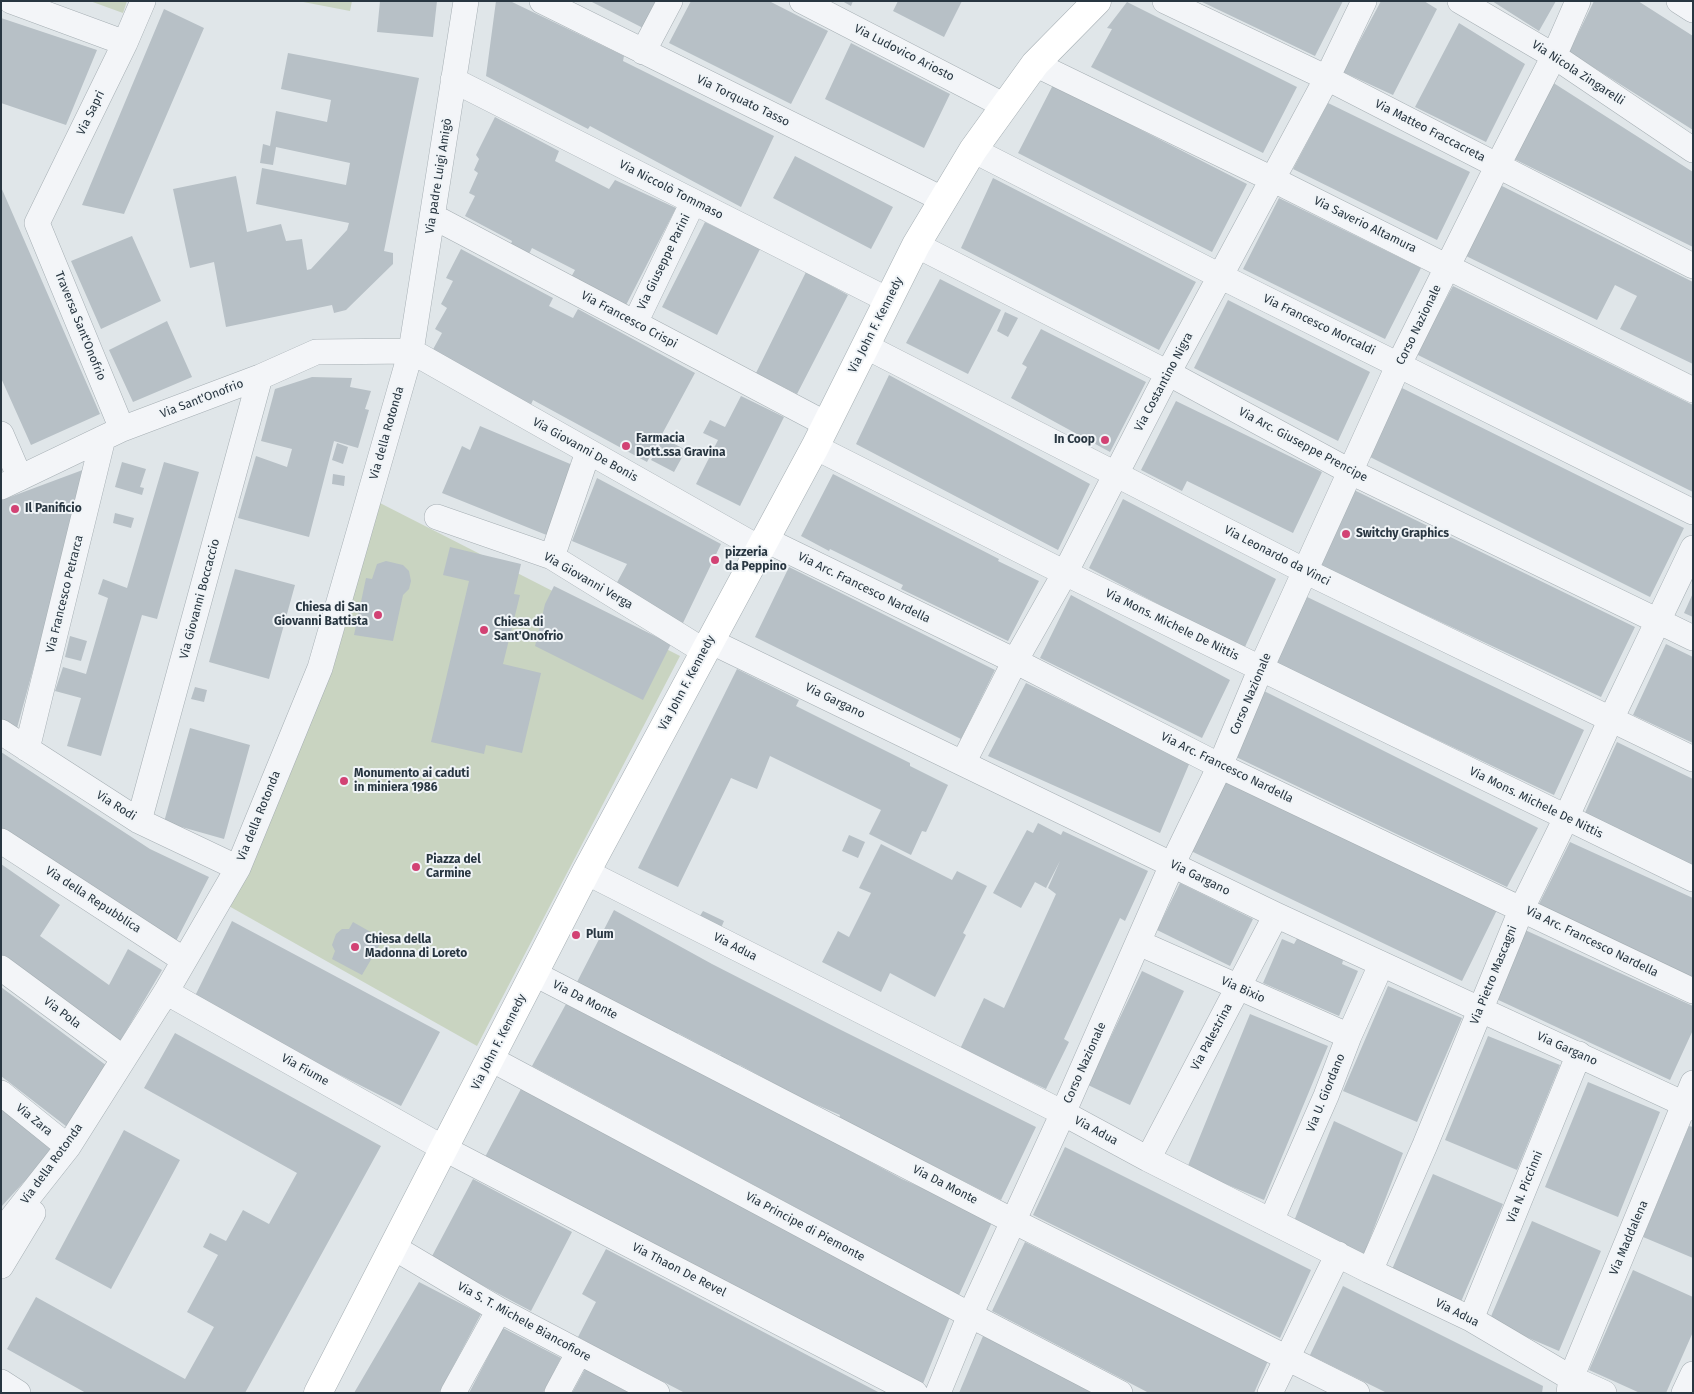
<!DOCTYPE html>
<html>
<head>
<meta charset="utf-8">
<style>
  body { margin:0 }
  #map { position:relative; width:1694px; height:1394px; overflow:hidden; background:#e0e6e9; font-family:"Fira Sans",sans-serif }
  canvas { display:block }
  .frame { position:absolute; inset:0; border:2px solid #283641; pointer-events:none }
</style>
</head>
<body>
<div id="map">
<canvas width="1694" height="1394"></canvas>
<div class="frame"></div>
</div>
<script>
const ctx = document.querySelector('canvas').getContext('2d');
ctx.lineJoin = 'round';
function paint(path, color) { ctx.fillStyle = color; ctx.fill(path, 'evenodd'); }
const poly = rows => new Path2D(rows.map(r => 'M' + r).join(''));
function trace(path, color, width, dash) { ctx.strokeStyle = color; ctx.lineWidth = width; ctx.lineCap = dash ? 'butt' : 'round'; ctx.setLineDash(dash || []); ctx.stroke(path); }
function label(font, color, halo, rows, align = 'center') {
  ctx.font = font + ' "Fira Sans",sans-serif'; ctx.lineWidth = 4; ctx.setLineDash([]); ctx.textBaseline = 'middle'; ctx.strokeStyle = halo; ctx.fillStyle = color; for (const [text, x, y, turn = 0] of rows) {
    ctx.save(); ctx.translate(x, y); ctx.rotate((+turn || 0) * Math.PI / 180); ctx.textAlign = isNaN(turn) ? turn : align; if (halo) ctx.strokeText(text, 0, 0); ctx.fillText(text, 0, 0); ctx.restore();
  }
}
paint(poly([
  [90,1,127,1,123,13],
  [298,1,352,1,350,11],
  [378,502,680,656,477,1046,227,905]
]), '#c9d4c1');
paint(poly([
  [380,1,437,1,433,37,377,32],
  [496,1,510,1,624,56,623,61,774,136,741,207,590,126,588,129,486,76],
  [590,1,657,1,643,28],
  [691,1,769,1,828,31,791,104,669,43],
  [842,1,853,1,851,6],
  [898,1,962,1,944,37,893,11],
  [1200,1,1343,1,1315,56],
  [1381,1,1424,1,1437,9,1393,95,1343,72],
  [1492,1,1556,1,1539,31],
  [1594,1,1638,1,1693,36,1693,130,1569,52],
  [1127,2,1297,87,1263,153,1091,67,1112,29,1107,28],
  [164,9,204,28,124,214,82,205],
  [1,18,97,50,66,125,1,103],
  [1459,23,1525,64,1486,142,1415,107],
  [851,43,950,94,924,148,825,99],
  [288,53,419,78,384,251,393,253,393,264,346,310,334,313,332,305,226,327,214,262,190,268,173,189,236,176,247,232,281,224,286,241,302,239,307,270,311,269,347,230,349,223,256,204,262,168,346,185,350,163,276,147,273,165,260,163,263,144,270,146,276,111,327,122,331,100,281,89],
  [1552,82,1693,172,1693,247,1512,158],
  [1053,85,1247,184,1212,252,1018,153],
  [1328,103,1470,172,1437,240,1293,169],
  [495,117,559,151,555,161,609,189,615,180,676,208,625,307,570,279,575,270,532,248,528,256,510,247,512,241,465,216,475,196,469,193,478,173,474,170,479,159,476,155],
  [795,156,893,207,871,249,773,198],
  [993,178,1196,282,1159,350,961,248],
  [1500,185,1693,282,1693,364,1620,329,1637,296,1615,285,1597,320,1464,255],
  [1,187,100,414,31,445,1,378],
  [1279,198,1421,268,1385,339,1243,269],
  [705,222,760,249,717,335,662,307],
  [132,236,161,301,101,329,71,261],
  [461,249,553,298,549,306,573,318,578,309,695,373,647,462,533,400,530,407,431,353,442,333,435,329,447,308,441,304,453,281,446,278],
  [806,272,848,295,797,394,756,373],
  [940,279,1001,310,968,374,906,343],
  [1453,286,1693,405,1693,492,1416,354],
  [1228,300,1370,372,1338,441,1194,368],
  [1005,312,1018,318,1008,337,997,331],
  [167,321,192,377,133,402,109,350],
  [1041,329,1146,382,1110,452,1011,398,1027,367,1022,364],
  [889,375,1090,484,1058,550,856,444],
  [312,377,352,378,350,387,371,391,365,409,369,410,358,448,334,441,309,537,238,518,256,456,287,467,292,449,261,441,275,389],
  [1402,388,1684,528,1650,597,1368,456],
  [741,396,784,417,740,506,696,484,718,440,703,433,710,420,725,427],
  [1176,401,1322,472,1293,533,1187,481,1182,491,1141,470],
  [480,426,575,466,549,536,442,493,462,446,470,450],
  [663,438,686,450,674,472,651,460],
  [337,443,348,447,343,464,332,460],
  [122,462,146,469,140,487,144,488,142,495,115,487],
  [164,462,199,472,157,619,142,615,101,756,67,746,81,698,55,691,63,667,86,674,108,598,98,594,103,579,127,588],
  [88,468,17,728,1,719,2,500],
  [333,474,345,476,344,486,332,484],
  [833,474,999,559,998,561,1039,581,1008,641,901,589,903,585,830,549,829,551,801,536],
  [597,478,721,544,683,623,614,588,627,564,572,541],
  [1354,490,1635,627,1601,697,1319,565],
  [1123,499,1276,579,1244,649,1089,568],
  [115,513,134,518,131,528,113,523],
  [450,547,521,564,514,594,520,595,503,664,541,673,522,753,486,745,484,754,431,742,469,581,443,575],
  [386,561,403,565,409,571,411,581,409,589,403,595,393,641,354,635,366,578,372,579,377,564],
  [789,567,995,670,961,739,755,637],
  [235,569,295,585,269,679,209,662],
  [554,586,671,644,643,700,535,646,545,604],
  [1693,593,1693,617,1684,613],
  [1071,595,1230,680,1202,738,1040,658],
  [1303,595,1584,730,1554,795,1273,662],
  [70,636,87,641,81,661,65,657],
  [1666,644,1693,657,1693,743,1633,715],
  [737,669,799,700,796,706,910,763,910,766,948,785,926,832,922,831,911,855,869,834,881,810,770,756,757,789,731,778,678,887,638,868],
  [1026,683,1190,762,1160,833,988,756],
  [195,687,207,690,204,702,191,699],
  [1264,691,1538,828,1507,887,1234,756],
  [190,728,250,745,224,839,164,822],
  [1617,742,1693,779,1693,866,1584,815],
  [1,752,150,849,209,877,175,943,1,834],
  [1223,780,1497,910,1462,981,1191,851],
  [1038,823,1061,835,1063,831,1148,871,1125,921,1120,918,1064,1039,1069,1042,1046,1089,960,1049,984,998,1004,1008,1056,894,1048,888,1060,861,1046,888,1035,882,1021,908,993,893,1027,830,1033,833],
  [849,835,865,842,858,858,842,851],
  [1570,842,1693,898,1693,978,1538,906],
  [881,844,952,880,957,871,987,886,963,933,966,935,935,997,890,973,881,992,822,962,838,931,849,937,871,893,859,888],
  [1,864,60,905,40,936,109,985,128,949,162,970,119,1043,1,955],
  [1180,883,1253,919,1230,966,1157,930],
  [614,910,712,964,837,1028,1036,1127,1001,1200,839,1118,840,1115,801,1098,740,1065,719,1058,721,1055,708,1049,678,1033,676,1035,576,984],
  [703,911,724,921,721,928,698,919],
  [232,921,440,1032,401,1106,193,1000],
  [353,922,383,939,362,975,332,959,335,951,332,945,336,934,342,929,349,929],
  [1525,930,1693,1006,1693,1030,1670,1080,1492,997],
  [1298,937,1344,957,1342,964,1358,971,1339,1016,1263,983,1282,939,1294,944],
  [1142,971,1184,991,1130,1105,1088,1085],
  [1388,986,1462,1018,1417,1122,1343,1091],
  [1,987,107,1066,71,1130,1,1076],
  [566,1004,819,1134,902,1179,993,1220,959,1295,532,1066],
  [1250,1014,1328,1046,1264,1200,1187,1168],
  [175,1033,381,1146,245,1393,86,1393,7,1349,36,1297,185,1379,214,1327,187,1312,218,1255,203,1247,210,1233,226,1241,243,1210,269,1224,297,1173,144,1088],
  [1488,1036,1560,1065,1517,1170,1445,1140],
  [1588,1082,1660,1112,1618,1217,1545,1187],
  [522,1087,950,1317,922,1386,485,1157],
  [1,1105,55,1148,1,1207],
  [1334,1121,1403,1153,1364,1254,1294,1221],
  [1689,1126,1693,1127,1693,1258,1643,1237],
  [124,1130,180,1160,111,1289,55,1259],
  [1065,1147,1311,1270,1280,1338,1033,1215],
  [1433,1174,1503,1204,1460,1304,1390,1274],
  [473,1179,572,1232,531,1311,431,1258],
  [1532,1221,1601,1251,1559,1351,1489,1321],
  [1025,1242,1268,1361,1254,1393,1149,1393,992,1311],
  [606,1249,809,1356,880,1393,685,1393,596,1347,578,1337,596,1302,582,1294],
  [1633,1270,1693,1297,1693,1332,1666,1393,1640,1393,1589,1370],
  [419,1282,481,1314,439,1393,354,1393],
  [1343,1286,1543,1386,1542,1393,1387,1393,1310,1355],
  [503,1328,561,1358,543,1393,469,1393],
  [983,1336,1097,1393,959,1393],
  [585,1369,630,1393,572,1393]
]), '#b7c0c6');
const street = poly([
  [11,1,125,43],
  [542,1,944,200],
  [802,1,1005,106],
  [1165,1,1327,78,1693,266],
  [1460,1,1554,56,1693,150],
  [1679,1,1693,10],
  [643,52,670,1],
  [1035,64,1272,179,1693,390],
  [453,80,888,300],
  [973,150,1220,276,1693,512],
  [432,216,826,424],
  [916,245,1168,373,1351,472,1693,638],
  [635,323,693,202],
  [865,346,1305,571,1693,759],
  [411,351,759,548],
  [122,429,37,223,125,43,143,1],
  [1,434,20,478],
  [815,447,1065,573,1693,879],
  [1,487,122,429,260,377,316,352,411,351],
  [437,517,552,557,704,651],
  [764,539,1015,661,1220,766,1693,991],
  [552,557,588,452],
  [710,641,1276,915,1693,1108],
  [1,732,139,821,238,868],
  [27,749,103,438],
  [963,763,1015,661,1065,573,1168,373,1327,78,1364,1],
  [139,821,260,377],
  [1,841,184,960],
  [586,872,1063,1113,1148,1159,1370,1271,1471,1319,1571,1378,1604,1393],
  [1139,943,1349,1036],
  [1,968,123,1058],
  [535,974,1013,1221,1357,1393],
  [158,1005,166,992,443,1148,915,1393],
  [491,1059,970,1315,1120,1393],
  [1,1093,68,1147],
  [1148,1159,1276,915],
  [1271,1221,1326,1096,1349,1036,1381,965],
  [1,1232,68,1147,166,992,238,868,320,668,411,351,466,1],
  [393,1247,499,1310,657,1393],
  [1,1266,33,1213],
  [1370,1271,1425,1145,1522,908,1566,818,1611,719,1693,548],
  [1471,1319,1579,1054],
  [1,1382,18,1393],
  [453,1393,499,1310],
  [557,1393,579,1352],
  [938,1393,970,1315,1063,1113,1172,865,1220,766,1261,668,1399,364,1498,165,1554,56,1578,1],
  [1270,1393,1338,1254],
  [1569,1393,1571,1378,1693,1083],
  [1684,1393,1693,1374]
]);
const secondary = poly([
  [318,1393,586,872,815,447,916,245,973,150,1035,64,1097,1]
]);
trace(street, '#a5aeb3', 26);
trace(secondary, '#a5aeb3', 29);
trace(street, '#f3f5f8', 25);
trace(secondary, '#fff', 28);
for (const [x, y, r, color] of [
  [1105,440,5,"#d24274"],
  [626,446,5,"#d24274"],
  [15,509,5,"#d24274"],
  [1346,534,5,"#d24274"],
  [715,560,5,"#d24274"],
  [378,615,5,"#d24274"],
  [484,630,5,"#d24274"],
  [344,781,5,"#d24274"],
  [416,867,5,"#d24274"],
  [576,935,5,"#d24274"],
  [355,947,5,"#d24274"]
]) { const dot = new Path2D(); dot.arc(x, y, r, 0, 2 * Math.PI); ctx.fillStyle = color; ctx.fill(dot); trace(dot, '#f0f4f7', 2); }
label('12px', '#283641', '#f0f4f7', [
  ["Via Ludovico Ariosto",904,53,27],
  ["Via Nicola Zingarelli",1578,73,33],
  ["Via Torquato Tasso",743,101,26],
  ["Via Sapri",91,113,-64],
  ["Via Matteo Fraccacreta",1430,131,27],
  ["Via padre Luigi Amigò",439,176,-81],
  ["Via Niccolò Tommaso",671,190,27],
  ["Via Saverio Altamura",1365,225,26],
  ["Via Giuseppe Parini",664,262,-64],
  ["Via Francesco Crispi",629,320,28],
  ["Via John F. Kennedy",876,325,-63],
  ["Via Francesco Morcaldi",1319,325,26],
  ["Corso Nazionale",1419,325,-64],
  ["Traversa Sant'Onofrio",80,326,68],
  ["Via Costantino Nigra",1164,382,-62],
  ["Via Sant'Onofrio",202,399,-21],
  ["Via della Rotonda",387,433,-74],
  ["Via Arc. Giuseppe Prencipe",1303,445,28],
  ["Via Giovanni De Bonis",585,450,29],
  ["Via Leonardo da Vinci",1277,556,27],
  ["Via Giovanni Verga",588,581,30],
  ["Via Arc. Francesco Nardella",864,588,26],
  ["Via Francesco Petrarca",65,594,-76],
  ["Via Giovanni Boccaccio",200,599,-75],
  ["Via Mons. Michele De Nittis",1172,625,26],
  ["Via John F. Kennedy",687,683,-62],
  ["Corso Nazionale",1251,694,-67],
  ["Via Gargano",835,701,26],
  ["Via Arc. Francesco Nardella",1227,768,26],
  ["Via Mons. Michele De Nittis",1536,803,26],
  ["Via Rodi",116,806,32],
  ["Via della Rotonda",259,816,-68],
  ["Via Gargano",1200,878,26],
  ["Via della Repubblica",93,900,33],
  ["Via Arc. Francesco Nardella",1592,942,26],
  ["Via Adua",735,947,27],
  ["Via Pietro Mascagni",1494,975,-68],
  ["Via Bixio",1243,990,24],
  ["Via Da Monte",585,1000,27],
  ["Via Pola",62,1013,37],
  ["Via Palestrina",1212,1037,-62],
  ["Via John F. Kennedy",499,1042,-63],
  ["Via Gargano",1567,1049,24],
  ["Corso Nazionale",1085,1063,-66],
  ["Via Fiume",305,1070,29],
  ["Via U. Giordano",1326,1093,-68],
  ["Via Zara",34,1120,39],
  ["Via Adua",1096,1131,28],
  ["Via della Rotonda",52,1164,-54],
  ["Via Da Monte",945,1185,27],
  ["Via N. Piccinni",1525,1187,-68],
  ["Via Principe di Piemonte",805,1227,28],
  ["Via Maddalena",1629,1238,-67],
  ["Via Thaon De Revel",679,1270,27],
  ["Via Adua",1457,1313,27],
  ["Via S. T. Michele Biancofiore",524,1322,29]
]);
label('bold 12px', '#283641', '#f0f4f7', [
  ["Farmacia",636,439],
  ["Dott.ssa Gravina",636,453],
  ["In Coop",1095,440,"right"],
  ["Il Panificio",25,509],
  ["Switchy Graphics",1356,534],
  ["pizzeria",725,553],
  ["da Peppino",725,567],
  ["Chiesa di San",368,608,"right"],
  ["Giovanni Battista",368,622,"right"],
  ["Chiesa di",494,623],
  ["Sant'Onofrio",494,637],
  ["Monumento ai caduti",354,774],
  ["in miniera 1986",354,788],
  ["Piazza del",426,860],
  ["Carmine",426,874],
  ["Plum",586,935],
  ["Chiesa della",365,940],
  ["Madonna di Loreto",365,954]
], 'left');
</script>
</body>
</html>
